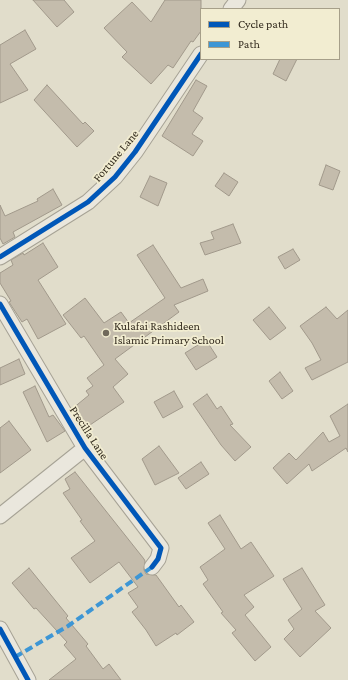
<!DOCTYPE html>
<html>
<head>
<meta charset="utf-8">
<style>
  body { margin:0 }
  #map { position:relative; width:348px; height:680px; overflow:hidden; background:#e1ddcb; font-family:"Crimson Pro",serif }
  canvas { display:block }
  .legend { position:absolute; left:200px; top:8px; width:140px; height:52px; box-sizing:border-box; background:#f2edd1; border:1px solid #a69f89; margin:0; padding:5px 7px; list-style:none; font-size:12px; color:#332b1e }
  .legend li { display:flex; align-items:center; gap:8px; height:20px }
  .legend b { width:20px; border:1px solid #a69f89 }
</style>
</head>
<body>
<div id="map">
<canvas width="348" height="680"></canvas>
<ul class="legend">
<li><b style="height:5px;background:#0057b8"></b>Cycle path</li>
<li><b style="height:5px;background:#3d96d5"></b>Path</li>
</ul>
</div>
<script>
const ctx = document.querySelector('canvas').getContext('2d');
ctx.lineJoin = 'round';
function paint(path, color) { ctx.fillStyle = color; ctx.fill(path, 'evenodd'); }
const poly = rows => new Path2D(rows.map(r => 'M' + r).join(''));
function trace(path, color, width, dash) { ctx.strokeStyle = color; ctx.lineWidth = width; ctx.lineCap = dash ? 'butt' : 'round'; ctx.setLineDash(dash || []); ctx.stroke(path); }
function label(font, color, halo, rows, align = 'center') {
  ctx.font = font + ' "Crimson Pro",serif'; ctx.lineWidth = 3.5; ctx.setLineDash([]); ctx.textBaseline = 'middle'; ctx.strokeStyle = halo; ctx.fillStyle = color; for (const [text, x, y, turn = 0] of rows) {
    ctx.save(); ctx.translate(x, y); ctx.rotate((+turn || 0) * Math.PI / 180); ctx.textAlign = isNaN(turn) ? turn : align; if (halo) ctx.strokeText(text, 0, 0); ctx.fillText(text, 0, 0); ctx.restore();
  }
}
const building = poly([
  [33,0,64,0,74,12,57,27,33,0],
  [165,0,201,0,201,31,193,42,191,41,173,68,168,65,151,84,122,57,127,52,104,28,132,2,151,22,165,0],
  [25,30,36,49,10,64,28,90,0,103,0,45,25,30],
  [280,59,297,59,286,81,273,74,280,59],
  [196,80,207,86,193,111,203,118,192,134,203,141,193,156,162,136,196,80],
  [47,85,83,124,85,122,94,131,77,147,34,100,47,85],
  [326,165,340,171,333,190,319,185,326,165],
  [224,173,238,182,229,196,215,186,224,173],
  [150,176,167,183,158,206,140,197,150,176],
  [53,189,62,205,13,232,15,237,3,244,0,238,0,205,5,216,38,201,37,199,53,189],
  [233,224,241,243,205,255,200,243,214,239,211,232,233,224],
  [43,243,58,267,38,280,66,324,38,339,27,319,22,322,9,302,11,301,0,283,0,273,13,265,11,260,23,253,24,255,43,243],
  [153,245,181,288,203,279,208,291,174,305,179,312,115,359,128,374,113,387,124,402,84,429,72,409,89,395,86,391,93,386,87,378,104,365,84,336,81,338,63,315,85,298,104,323,121,312,129,323,165,298,137,255,153,245],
  [293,249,300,260,285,269,278,257,293,249],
  [269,307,286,328,270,340,253,320,269,307],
  [326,307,337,319,348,310,348,362,312,380,305,368,321,360,312,343,300,326,326,307],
  [206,340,217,357,196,370,185,353,206,340],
  [19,359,25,374,0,385,0,368,19,359],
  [280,372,293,391,282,399,269,381,280,372],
  [35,386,49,417,53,415,65,431,47,442,23,392,35,386],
  [174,391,183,407,163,418,154,402,174,391],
  [207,394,217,409,221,406,233,424,230,425,251,447,235,461,221,445,193,404,207,394],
  [348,404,348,452,346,448,312,471,309,464,287,484,273,468,289,453,296,460,323,432,329,442,340,436,330,416,348,404],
  [9,421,31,450,0,473,0,428,9,421],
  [159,446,179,473,155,485,142,459,159,446],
  [201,462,209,474,186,489,178,478,201,462],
  [75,472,144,559,145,561,144,570,146,574,156,575,179,607,181,605,194,622,177,635,176,633,156,646,146,630,132,612,138,607,128,593,138,587,119,562,90,583,71,558,95,541,80,521,82,520,63,493,70,489,65,479,75,472],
  [220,515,241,549,251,542,274,576,244,595,254,607,245,615,271,647,255,661,232,633,236,630,221,613,223,612,203,584,208,580,200,567,225,549,208,523,220,515],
  [29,568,68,616,66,618,88,644,86,646,103,669,109,664,121,680,49,680,76,659,64,645,67,642,36,608,34,609,12,583,29,568],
  [302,568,325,605,315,611,331,628,300,657,284,639,294,629,288,620,302,609,283,579,302,568]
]);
paint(building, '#c4bcac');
trace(building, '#a1998b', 1);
const minor = poly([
  [231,9,238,0],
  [0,257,88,202,115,177,135,152,201,54],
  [0,304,85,448,161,548,158,559,152,567],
  [0,516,85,448],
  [0,629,28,680]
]);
trace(minor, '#a6a295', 17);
trace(minor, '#eae7dd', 15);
trace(poly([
  [15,657,68,626,152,567]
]), '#3d96d5', 4, [8, 4]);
trace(poly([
  [0,257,88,202,115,177,135,152,201,54],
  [0,304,85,448,161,548,158,559,152,567],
  [0,629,28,680]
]), '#0057b8', 5);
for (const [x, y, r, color] of [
  [106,333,4,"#70695b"]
]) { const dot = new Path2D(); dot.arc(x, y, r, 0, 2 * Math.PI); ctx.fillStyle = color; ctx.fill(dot); trace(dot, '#f2edd1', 1.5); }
label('12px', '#332b1e', '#f2edd1', [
  ["Fortune Lane",116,156,-50],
  ["Precilla Lane",89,433,57]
]);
label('12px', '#332b1e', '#f2edd1', [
  ["Kulafai Rashideen",114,326],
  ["Islamic Primary School",114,340]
], 'left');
</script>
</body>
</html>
